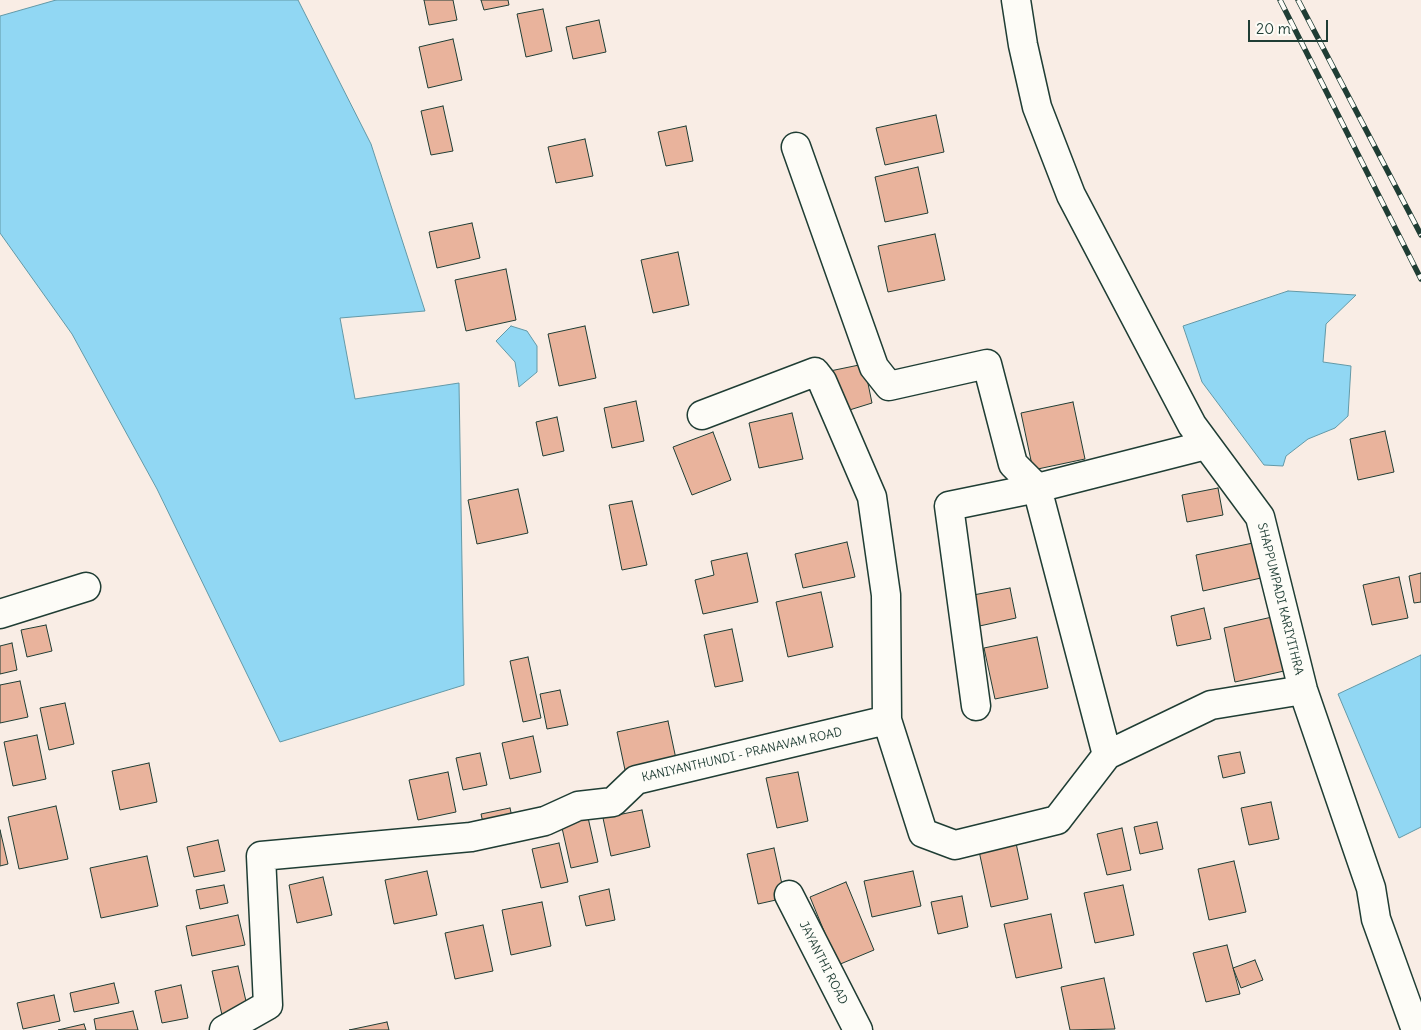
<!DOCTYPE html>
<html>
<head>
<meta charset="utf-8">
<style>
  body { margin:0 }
  #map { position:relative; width:1421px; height:1030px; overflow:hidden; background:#f9ede5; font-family:Delius,sans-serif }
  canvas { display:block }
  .scale { position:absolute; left:1248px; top:20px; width:80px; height:22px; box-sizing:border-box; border:2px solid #1f3d34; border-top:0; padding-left:6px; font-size:15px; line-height:18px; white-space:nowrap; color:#1f3d34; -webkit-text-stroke:4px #fdfcf7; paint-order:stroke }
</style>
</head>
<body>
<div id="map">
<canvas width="1421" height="1030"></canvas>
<div class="scale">20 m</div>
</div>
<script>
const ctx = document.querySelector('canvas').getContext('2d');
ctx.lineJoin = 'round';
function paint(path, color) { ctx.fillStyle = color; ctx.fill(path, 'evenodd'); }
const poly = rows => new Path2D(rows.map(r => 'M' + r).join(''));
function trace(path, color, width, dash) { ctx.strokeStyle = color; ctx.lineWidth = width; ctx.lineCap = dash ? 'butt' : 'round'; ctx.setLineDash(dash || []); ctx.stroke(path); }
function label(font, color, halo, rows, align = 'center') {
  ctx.font = font + ' Delius,sans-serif'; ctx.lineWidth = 4.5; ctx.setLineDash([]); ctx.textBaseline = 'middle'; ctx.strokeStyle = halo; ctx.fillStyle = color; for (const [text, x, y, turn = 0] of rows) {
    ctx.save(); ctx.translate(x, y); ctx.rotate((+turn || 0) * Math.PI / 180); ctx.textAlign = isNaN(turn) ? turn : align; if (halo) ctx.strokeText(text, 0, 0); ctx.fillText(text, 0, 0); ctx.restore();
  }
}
const water = poly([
  [56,0,298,0,371,144,425,311,340,318,355,399,459,383,464,685,280,742,157,489,72,334,0,233,0,16,56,0],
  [1288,291,1356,295,1326,324,1323,362,1351,366,1348,416,1335,428,1308,439,1286,456,1283,466,1264,465,1202,382,1183,326,1288,291],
  [511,326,527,331,537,346,537,372,519,387,515,362,496,341,511,326],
  [1421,655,1421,827,1399,838,1338,694,1421,655]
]);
paint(water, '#91d7f3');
trace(water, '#6399a7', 1);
const building = poly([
  [424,0,453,0,457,20,429,25,424,0],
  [481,0,508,0,509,5,484,10,481,0],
  [543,9,552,51,526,57,517,14,543,9],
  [599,20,606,52,573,59,566,27,599,20],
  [453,39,462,80,428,88,419,47,453,39],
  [443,106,453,151,431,155,421,111,443,106],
  [936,115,944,152,885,165,876,128,936,115],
  [686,126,693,161,666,166,658,132,686,126],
  [585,139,593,176,556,183,548,147,585,139],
  [918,167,928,213,885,222,875,177,918,167],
  [472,223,480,258,437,268,429,232,472,223],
  [935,234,945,280,888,292,878,246,935,234],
  [678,252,689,305,653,313,641,260,678,252],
  [506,269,516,320,466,331,455,280,506,269],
  [585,326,596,378,559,386,548,334,585,326],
  [864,364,872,403,843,412,830,371,864,364],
  [636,401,644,441,612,448,604,408,636,401],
  [1073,402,1085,459,1033,470,1021,413,1073,402],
  [792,413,803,459,759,468,749,423,792,413],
  [557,417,564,451,543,456,536,422,557,417],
  [1385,431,1394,472,1358,480,1350,439,1385,431],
  [713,432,731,480,692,495,673,447,713,432],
  [1218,488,1223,515,1187,522,1182,495,1218,488],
  [518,489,528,533,477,544,468,500,518,489],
  [632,501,647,565,622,570,609,505,632,501],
  [847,542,855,577,803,588,795,554,847,542],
  [1253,543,1261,578,1203,591,1196,555,1253,543],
  [747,553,758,602,703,614,695,580,714,575,711,561,747,553],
  [1421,573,1421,602,1414,603,1409,576,1421,573],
  [1399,577,1408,618,1372,625,1363,585,1399,577],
  [1010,588,1016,618,975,627,968,596,1010,588],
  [821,592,833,647,788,657,776,602,821,592],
  [1204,608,1211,639,1177,646,1171,616,1204,608],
  [1272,617,1284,671,1235,682,1224,628,1272,617],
  [46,625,52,651,27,657,21,630,46,625],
  [732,629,743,681,715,687,704,635,732,629],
  [1037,637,1048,688,995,699,984,648,1037,637],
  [12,643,17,670,0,674,0,646,12,643],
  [528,657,541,718,523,722,510,661,528,657],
  [20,681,28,717,0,723,0,685,20,681],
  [560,690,568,725,547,729,540,694,560,690],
  [65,703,74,744,49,750,40,708,65,703],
  [668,721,676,759,625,770,617,732,668,721],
  [37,735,46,779,13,786,4,742,37,735],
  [533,736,541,772,510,779,502,743,533,736],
  [1240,752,1245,773,1223,778,1218,756,1240,752],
  [480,753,487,785,463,790,456,758,480,753],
  [149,763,157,802,120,810,112,771,149,763],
  [448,772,456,812,418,820,409,780,448,772],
  [798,772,808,821,777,828,766,778,798,772],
  [1271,802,1279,839,1249,845,1241,808,1271,802],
  [56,806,68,859,19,869,8,817,56,806],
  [510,808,513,821,484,827,481,814,510,808],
  [642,810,650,847,611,856,603,818,642,810],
  [587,813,598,862,571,868,560,819,587,813],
  [1157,822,1163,849,1140,854,1134,827,1157,822],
  [1122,828,1131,870,1107,875,1097,834,1122,828],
  [0,830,8,864,0,866,0,830],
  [218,840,225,871,194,877,187,847,218,840],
  [559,843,568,882,541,888,532,849,559,843],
  [1016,843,1028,899,991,907,979,851,1016,843],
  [774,848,785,898,758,904,747,854,774,848],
  [147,856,158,906,101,918,90,868,147,856],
  [1234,861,1246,912,1209,920,1198,869,1234,861],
  [427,871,437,915,394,924,385,880,427,871],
  [913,871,921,906,872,917,864,881,913,871],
  [323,877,332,915,297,923,289,885,323,877],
  [846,882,874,950,838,965,810,897,846,882],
  [224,885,228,903,200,909,196,890,224,885],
  [1123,885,1134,935,1095,943,1084,893,1123,885],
  [609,889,615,920,586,926,579,896,609,889],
  [962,896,968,927,938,934,931,902,962,896],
  [542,902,551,946,511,955,502,910,542,902],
  [1051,914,1062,968,1016,978,1004,924,1051,914],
  [238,915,245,945,192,956,186,926,238,915],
  [483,925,493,971,455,979,445,933,483,925],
  [1227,945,1240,994,1206,1002,1193,953,1227,945],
  [1255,960,1263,980,1241,988,1233,968,1255,960],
  [238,966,248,1010,222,1015,212,971,238,966],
  [1104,978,1115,1029,1070,1030,1061,987,1104,978],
  [114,983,119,1003,74,1012,70,993,114,983],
  [181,985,188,1018,162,1023,155,991,181,985],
  [54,995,60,1021,23,1029,17,1003,54,995],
  [133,1011,138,1030,96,1030,94,1019,133,1011],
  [387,1022,389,1030,349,1030,387,1022],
  [84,1024,86,1030,58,1030,84,1024]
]);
paint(building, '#e9b39c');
trace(building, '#1f3d34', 1);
const street = poly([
  [1016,0,1023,45,1037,107,1071,195,1192,425,1260,517,1303,690,1371,888,1376,919,1416,1030],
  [796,147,874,367,889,386,987,364,1013,464,1037,488,1206,445],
  [702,415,815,372,822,381,872,497,886,595,887,720],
  [0,614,86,587],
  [976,706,949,506,1037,488,1107,755],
  [789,895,858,1030],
  [224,1030,268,1005,261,856,471,837,545,821,578,806,613,802,636,780,887,720,923,833,955,845,1057,820,1107,755,1211,705,1303,690]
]);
trace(street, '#1f3d34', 31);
trace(street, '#fdfcf7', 28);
const rail = poly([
  [1280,0,1421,279],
  [1298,0,1421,235]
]);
trace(rail, '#1f3d34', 5.5);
trace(rail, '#fdfcf7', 4, [11]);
label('12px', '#1f3d34', '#fdfcf7', [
  ["SHAPPUMPADI KARIYITHRA",1280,599,76],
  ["KANIYANTHUNDI - PRANAVAM ROAD",742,755,-13],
  ["JAYANTHI ROAD",823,963,63]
]);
</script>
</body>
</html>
